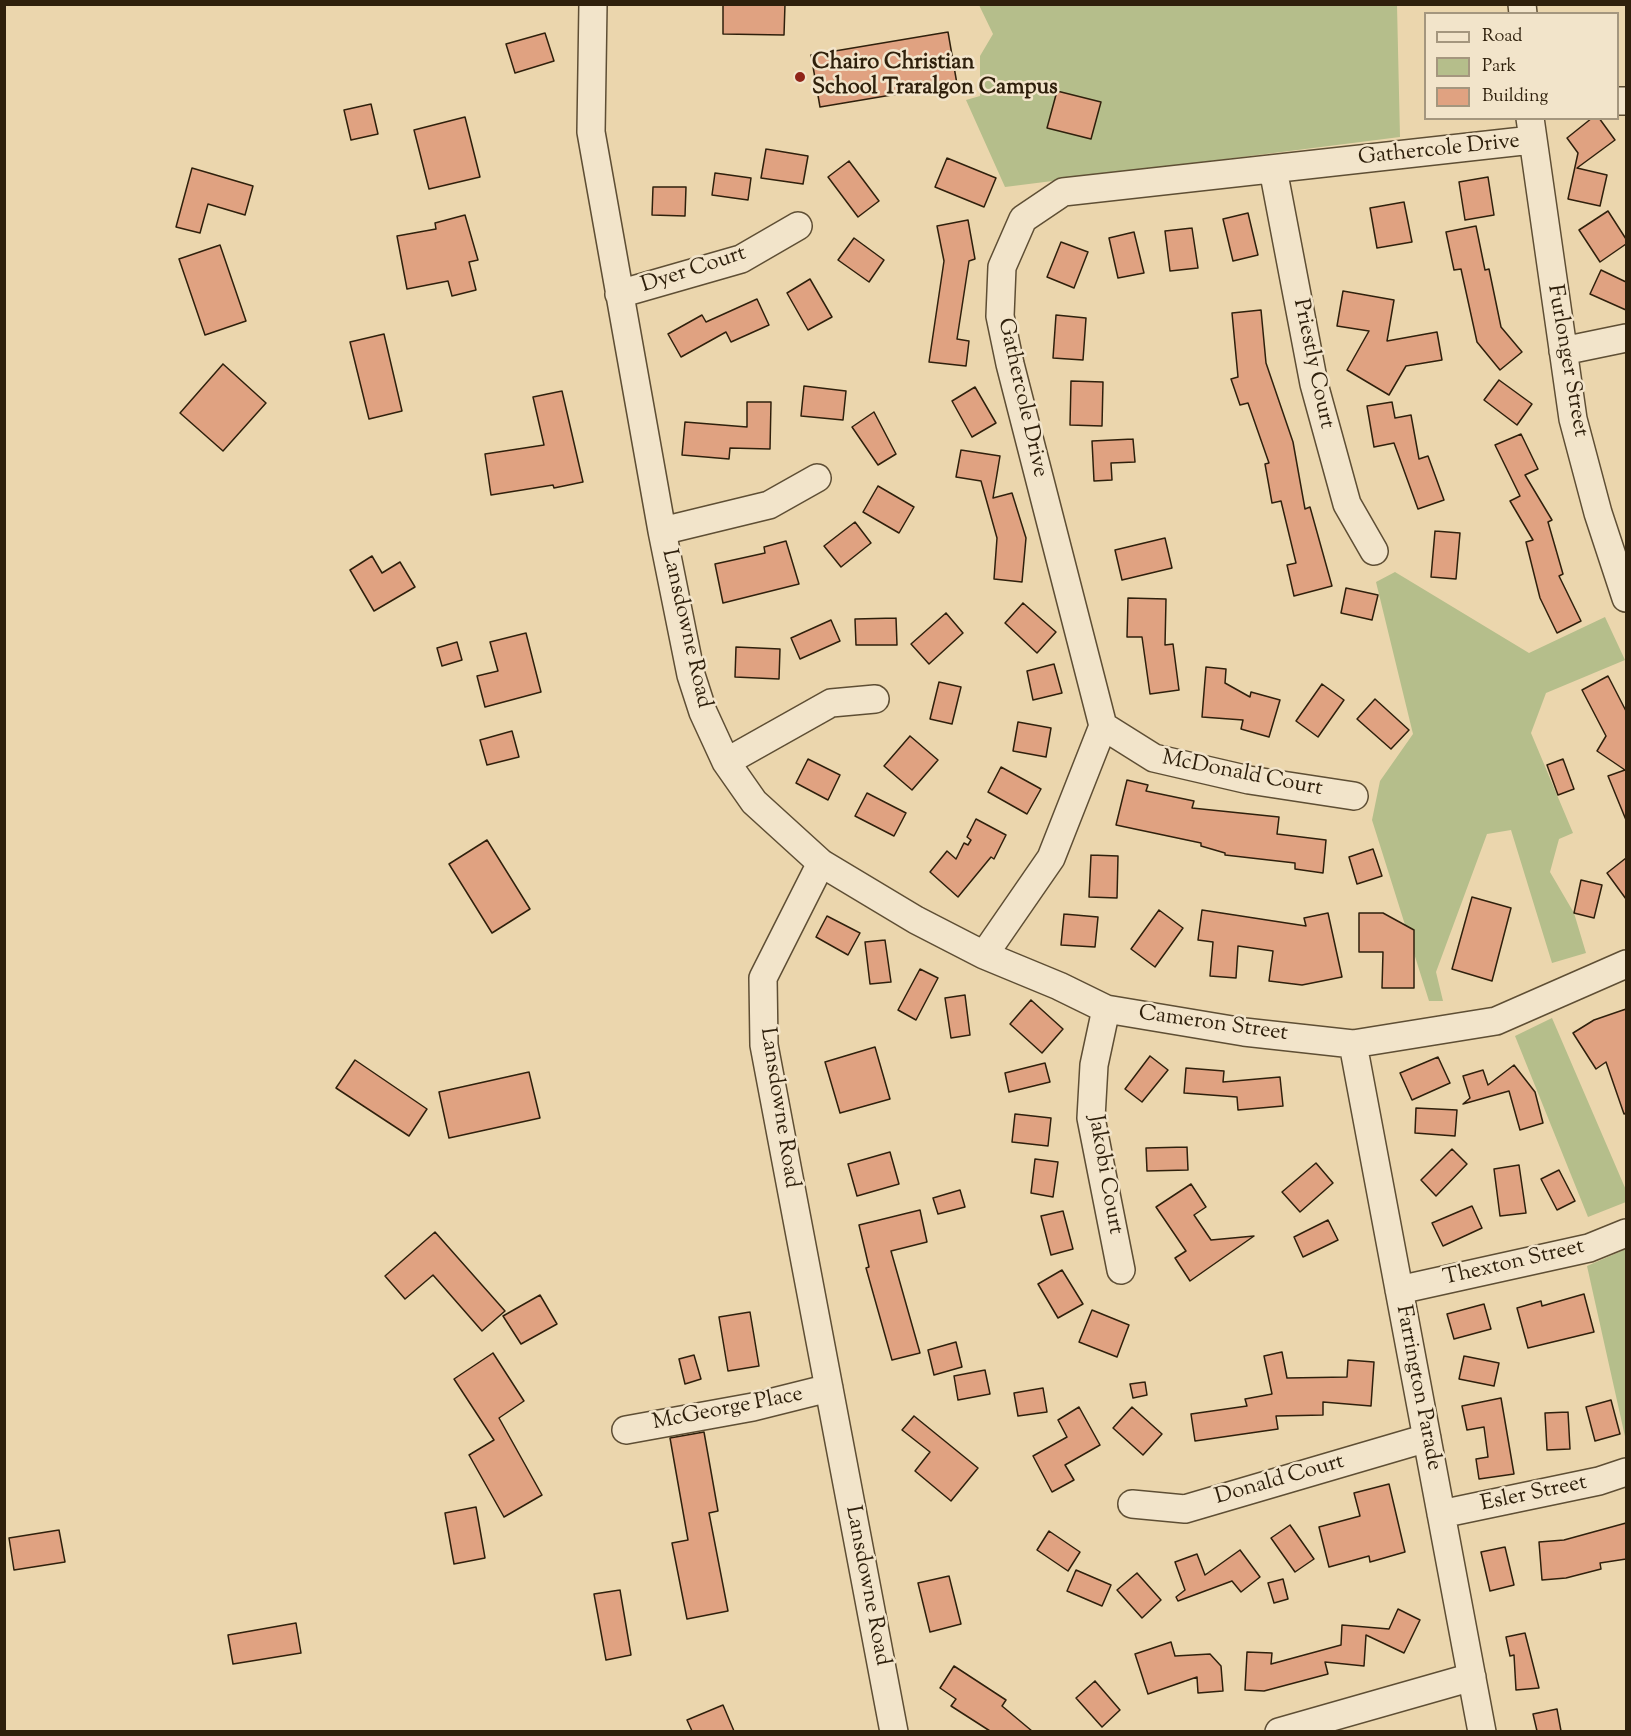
<!DOCTYPE html>
<html>
<head>
<meta charset="utf-8">
<style>
  body { margin:0 }
  #map { position:relative; width:1631px; height:1736px; overflow:hidden; background:#ebd6ad; font-family:"Sorts Mill Goudy",serif }
  canvas { display:block }
  .frame { position:absolute; inset:0; border:6px solid #2f200c; pointer-events:none }
  .legend { position:absolute; left:1424px; top:12px; width:195px; height:108px; box-sizing:border-box; background:#f2e4ca; border:2px solid #a4967e; margin:0; padding:8px 10px; list-style:none; font-size:18px; color:#2f200c }
  .legend li { display:flex; align-items:center; gap:12px; height:30px }
  .legend b { width:30px; border:2px solid #a4967e }
</style>
</head>
<body>
<div id="map">
<canvas width="1631" height="1736"></canvas>
<div class="frame"></div>
<ul class="legend">
<li><b style="height:8px;background:#f2e4ca"></b>Road</li>
<li><b style="height:16px;background:#b5be8b"></b>Park</li>
<li><b style="height:16px;background:#e0a281"></b>Building</li>
</ul>
</div>
<script>
const ctx = document.querySelector('canvas').getContext('2d');
ctx.lineJoin = 'round';
function paint(path, color) { ctx.fillStyle = color; ctx.fill(path, 'evenodd'); }
const poly = rows => new Path2D(rows.map(r => 'M' + r).join(''));
function trace(path, color, width, dash) { ctx.strokeStyle = color; ctx.lineWidth = width; ctx.lineCap = dash ? 'butt' : 'round'; ctx.setLineDash(dash || []); ctx.stroke(path); }
function label(font, color, halo, rows, align = 'center') {
  ctx.font = font + ' "Sorts Mill Goudy",serif'; ctx.lineWidth = 5; ctx.setLineDash([]); ctx.textBaseline = 'middle'; ctx.strokeStyle = halo; ctx.fillStyle = color; for (const [text, x, y, turn = 0] of rows) {
    ctx.save(); ctx.translate(x, y); ctx.rotate((+turn || 0) * Math.PI / 180); ctx.textAlign = isNaN(turn) ? turn : align; if (halo) ctx.strokeText(text, 0, 0); ctx.fillText(text, 0, 0); ctx.restore();
  }
}
paint(poly([
  [979,5,1397,5,1400,137,1005,187,966,100,980,96,980,56,993,34],
  [1395,572,1529,653,1605,617,1625,660,1546,693,1531,733,1573,833,1559,839,1550,872,1574,913,1586,953,1552,963,1511,830,1487,834,1436,972,1443,1001,1429,1001,1372,820,1380,781,1413,734,1376,582],
  [1552,1018,1626,1190,1626,1202,1588,1217,1515,1036],
  [1626,1249,1626,1441,1587,1266]
]), '#b5be8b');
const building = poly([
  [723,4,785,4,784,35,723,34,723,4],
  [948,32,957,84,820,107,811,55,948,32],
  [545,33,554,61,515,73,506,44,545,33],
  [1057,91,1101,102,1091,139,1047,128,1057,91],
  [371,104,378,134,351,140,344,110,371,104],
  [465,117,480,177,429,189,414,130,465,117],
  [1592,118,1599,118,1615,140,1577,168,1607,175,1600,206,1568,199,1578,153,1567,138,1592,118],
  [766,149,808,156,803,184,761,178,766,149],
  [947,158,996,178,984,207,935,187,947,158],
  [849,161,879,201,858,217,828,177,849,161],
  [192,168,253,186,245,215,208,204,200,233,176,227,192,168],
  [715,173,751,178,748,200,712,195,715,173],
  [1488,177,1494,215,1465,220,1459,182,1488,177],
  [653,187,686,187,685,216,652,215,653,187],
  [1404,202,1412,242,1377,248,1370,208,1404,202],
  [1608,211,1626,239,1626,244,1600,262,1579,230,1608,211],
  [1248,213,1258,255,1233,261,1223,219,1248,213],
  [465,215,478,260,469,262,476,290,452,296,448,281,407,289,397,236,436,229,435,223,465,215],
  [968,220,975,259,969,261,957,339,969,341,966,366,929,362,944,261,937,226,968,220],
  [1476,226,1485,270,1489,269,1501,327,1522,352,1500,370,1477,342,1461,269,1454,270,1446,232,1476,226],
  [1192,228,1198,268,1170,271,1165,231,1192,228],
  [1134,232,1144,273,1118,278,1109,238,1134,232],
  [854,238,884,260,869,282,838,260,854,238],
  [1061,242,1088,252,1074,288,1047,277,1061,242],
  [220,245,246,321,205,335,179,259,220,245],
  [1601,270,1626,282,1626,310,1590,294,1601,270],
  [810,279,832,317,808,330,787,293,810,279],
  [1343,291,1394,300,1387,341,1437,332,1442,360,1406,366,1389,395,1347,370,1369,331,1337,326,1343,291],
  [757,299,769,325,731,342,726,332,681,357,668,334,702,315,706,322,757,299],
  [1261,310,1266,363,1293,442,1305,509,1310,507,1332,586,1294,596,1287,565,1296,563,1281,501,1272,503,1265,464,1269,463,1248,403,1240,405,1231,379,1238,377,1232,313,1261,310],
  [1056,315,1086,318,1083,360,1053,358,1056,315],
  [384,334,402,411,369,419,350,342,384,334],
  [223,364,266,403,223,451,180,413,223,364],
  [1499,380,1532,404,1517,425,1484,400,1499,380],
  [1071,381,1103,382,1102,426,1070,425,1071,381],
  [804,386,846,391,843,420,801,416,804,386],
  [975,387,996,423,972,437,952,401,975,387],
  [562,391,583,482,554,488,553,485,491,495,485,454,544,445,533,397,562,391],
  [747,402,771,402,770,449,730,448,729,459,682,455,685,422,747,427,747,402],
  [1392,402,1395,418,1411,415,1419,459,1428,456,1444,500,1418,509,1394,443,1374,447,1367,406,1392,402],
  [874,412,896,454,878,465,852,427,874,412],
  [1521,434,1538,469,1525,475,1552,520,1548,522,1563,574,1559,576,1581,621,1557,633,1540,598,1526,542,1533,540,1510,501,1520,496,1495,445,1521,434],
  [1133,439,1135,462,1111,463,1112,480,1094,481,1092,441,1133,439],
  [961,450,1000,456,993,498,1012,493,1026,538,1022,582,994,579,997,538,981,481,956,477,961,450],
  [878,486,914,507,899,533,863,512,878,486],
  [855,522,871,543,841,567,824,546,855,522],
  [1435,531,1460,533,1456,579,1431,577,1435,531],
  [1165,538,1172,568,1122,580,1115,550,1165,538],
  [786,541,799,584,723,603,715,564,765,553,764,547,786,541],
  [372,556,382,573,400,562,415,587,374,611,350,570,372,556],
  [1346,588,1378,595,1372,620,1341,613,1346,588],
  [1128,598,1166,599,1165,645,1173,644,1179,690,1150,694,1142,637,1127,637,1128,598],
  [1023,603,1056,632,1037,653,1005,623,1023,603],
  [946,613,963,633,929,664,911,644,946,613],
  [896,618,897,645,856,645,855,619,896,618],
  [831,620,840,641,800,659,791,638,831,620],
  [526,633,541,692,485,707,477,676,498,671,490,642,526,633],
  [457,642,462,660,442,666,437,648,457,642],
  [736,647,780,649,779,679,735,677,736,647],
  [1054,664,1062,693,1033,700,1027,671,1054,664],
  [1206,667,1226,669,1225,683,1250,697,1251,692,1280,700,1269,737,1241,729,1243,720,1202,717,1206,667],
  [1608,676,1626,711,1626,820,1608,776,1625,770,1597,751,1606,736,1582,690,1608,676],
  [939,682,961,687,952,724,930,719,939,682],
  [1322,684,1344,700,1318,737,1296,721,1322,684],
  [1375,699,1409,730,1391,749,1357,719,1375,699],
  [1018,722,1051,728,1046,757,1013,751,1018,722],
  [512,731,519,757,487,765,480,740,512,731],
  [910,736,938,760,912,790,884,766,910,736],
  [808,759,840,775,828,800,796,783,808,759],
  [1563,759,1574,789,1558,795,1547,765,1563,759],
  [1001,767,1041,789,1027,814,988,792,1001,767],
  [1127,780,1148,785,1146,791,1194,801,1192,808,1279,817,1277,834,1326,840,1323,873,1295,869,1295,863,1225,855,1225,853,1201,846,1201,843,1116,825,1127,780],
  [867,793,906,813,894,836,855,816,867,793],
  [976,819,1006,835,994,859,991,857,958,897,930,872,947,851,956,859,964,843,968,845,971,840,967,837,976,819],
  [487,840,530,909,492,933,449,864,487,840],
  [1373,849,1382,876,1357,884,1349,857,1373,849],
  [1091,855,1118,856,1117,898,1089,897,1091,855],
  [1626,858,1626,899,1607,873,1626,858],
  [1581,880,1602,885,1594,918,1574,913,1581,880],
  [1472,897,1511,908,1492,981,1452,969,1472,897],
  [1159,910,1183,928,1155,967,1131,949,1159,910],
  [1202,910,1306,926,1304,918,1328,913,1342,977,1302,985,1269,981,1273,951,1238,946,1236,978,1210,976,1213,942,1198,940,1202,910],
  [1359,913,1383,913,1414,930,1414,988,1382,988,1383,952,1359,952,1359,913],
  [1064,914,1098,917,1095,947,1061,945,1064,914],
  [827,916,860,933,848,955,816,937,827,916],
  [885,940,891,982,870,984,865,942,885,940],
  [920,969,938,978,916,1020,898,1010,920,969],
  [965,995,970,1035,951,1038,945,998,965,995],
  [1031,1000,1063,1029,1042,1053,1010,1024,1031,1000],
  [1626,1009,1626,1113,1624,1114,1606,1062,1596,1069,1573,1033,1594,1020,1626,1009],
  [875,1047,890,1099,840,1113,825,1062,875,1047],
  [1150,1056,1168,1070,1142,1102,1125,1089,1150,1056],
  [1438,1057,1450,1083,1412,1100,1400,1073,1438,1057],
  [355,1060,427,1109,409,1136,336,1088,355,1060],
  [1045,1063,1050,1082,1009,1092,1005,1073,1045,1063],
  [1514,1065,1535,1092,1543,1123,1520,1130,1509,1091,1463,1104,1470,1098,1463,1076,1483,1070,1488,1085,1514,1065],
  [1186,1068,1224,1071,1223,1082,1280,1077,1283,1106,1238,1110,1237,1097,1184,1093,1186,1068],
  [529,1072,540,1118,449,1138,439,1092,529,1072],
  [1416,1108,1457,1110,1455,1136,1415,1133,1416,1108],
  [1015,1114,1051,1118,1048,1146,1012,1142,1015,1114],
  [1187,1147,1188,1170,1147,1171,1146,1148,1187,1147],
  [1452,1149,1467,1164,1436,1196,1421,1180,1452,1149],
  [890,1152,899,1184,857,1196,848,1164,890,1152],
  [1035,1159,1058,1162,1053,1197,1031,1193,1035,1159],
  [1316,1163,1333,1183,1300,1212,1282,1192,1316,1163],
  [1519,1165,1526,1213,1500,1216,1494,1169,1519,1165],
  [1559,1170,1575,1201,1557,1210,1541,1179,1559,1170],
  [1191,1184,1206,1207,1194,1215,1211,1240,1254,1236,1190,1281,1175,1258,1186,1251,1156,1207,1191,1184],
  [960,1190,965,1207,938,1214,933,1198,960,1190],
  [1472,1206,1482,1228,1443,1246,1432,1223,1472,1206],
  [920,1210,927,1242,891,1251,920,1353,892,1360,866,1268,869,1267,859,1225,920,1210],
  [1063,1211,1073,1249,1051,1255,1041,1216,1063,1211],
  [1328,1220,1338,1240,1303,1257,1294,1237,1328,1220],
  [435,1232,505,1311,482,1331,433,1275,405,1299,385,1276,435,1232],
  [1062,1270,1083,1304,1058,1318,1038,1284,1062,1270],
  [1584,1294,1594,1332,1528,1348,1517,1308,1541,1301,1542,1306,1584,1294],
  [540,1295,557,1324,521,1344,503,1316,540,1295],
  [1484,1304,1491,1329,1454,1339,1447,1314,1484,1304],
  [1092,1310,1129,1325,1117,1357,1079,1342,1092,1310],
  [750,1312,759,1366,728,1371,719,1317,750,1312],
  [956,1342,962,1367,934,1375,928,1350,956,1342],
  [1282,1352,1287,1378,1347,1377,1348,1360,1374,1362,1371,1406,1323,1402,1323,1415,1276,1416,1278,1429,1195,1441,1191,1414,1247,1406,1245,1399,1272,1394,1264,1356,1282,1352],
  [493,1353,524,1401,499,1418,542,1495,504,1517,469,1455,494,1440,454,1379,493,1353],
  [694,1355,701,1379,685,1384,679,1359,694,1355],
  [1464,1356,1499,1363,1494,1386,1459,1379,1464,1356],
  [985,1370,990,1394,958,1400,954,1376,985,1370],
  [1145,1382,1147,1395,1133,1398,1130,1384,1145,1382],
  [1043,1388,1047,1412,1018,1416,1014,1393,1043,1388],
  [1501,1398,1514,1474,1479,1479,1476,1459,1488,1457,1484,1427,1467,1430,1462,1406,1501,1398],
  [1611,1400,1620,1434,1595,1441,1586,1407,1611,1400],
  [1079,1407,1100,1445,1065,1465,1074,1480,1052,1492,1033,1456,1067,1437,1058,1420,1079,1407],
  [1132,1407,1162,1434,1143,1455,1113,1428,1132,1407],
  [1568,1412,1570,1449,1547,1450,1545,1413,1568,1412],
  [914,1416,978,1468,951,1501,915,1471,930,1452,902,1430,914,1416],
  [704,1432,718,1511,709,1513,728,1611,687,1619,672,1543,688,1540,670,1438,704,1432],
  [1389,1484,1405,1552,1370,1562,1369,1556,1329,1567,1319,1527,1360,1516,1354,1493,1389,1484],
  [476,1507,485,1558,454,1564,445,1513,476,1507],
  [1626,1523,1626,1559,1600,1563,1601,1569,1566,1578,1542,1580,1539,1542,1564,1540,1626,1523],
  [1290,1525,1314,1559,1295,1572,1271,1538,1290,1525],
  [59,1530,65,1562,14,1570,9,1538,59,1530],
  [1049,1531,1080,1552,1068,1571,1037,1550,1049,1531],
  [1505,1547,1514,1585,1490,1591,1481,1552,1505,1547],
  [1240,1550,1260,1577,1241,1592,1232,1581,1178,1601,1176,1597,1185,1590,1175,1562,1197,1554,1205,1575,1240,1550],
  [1076,1570,1111,1585,1102,1606,1067,1591,1076,1570],
  [1137,1573,1161,1600,1142,1618,1117,1590,1137,1573],
  [949,1576,961,1624,930,1632,918,1583,949,1576],
  [1283,1579,1288,1599,1274,1603,1268,1583,1283,1579],
  [620,1590,631,1655,606,1660,594,1594,620,1590],
  [1398,1609,1420,1620,1404,1653,1366,1635,1364,1666,1325,1662,1328,1674,1264,1691,1245,1690,1247,1652,1272,1653,1271,1664,1341,1645,1342,1625,1389,1629,1398,1609],
  [296,1623,301,1653,233,1664,228,1635,296,1623],
  [1525,1633,1539,1688,1516,1690,1514,1655,1510,1656,1506,1637,1525,1633],
  [1171,1642,1175,1656,1210,1654,1221,1666,1223,1691,1198,1693,1197,1677,1148,1694,1135,1654,1171,1642],
  [954,1666,1006,1700,1002,1706,1032,1731,990,1731,951,1706,956,1699,940,1688,954,1666],
  [1095,1681,1120,1710,1102,1727,1076,1698,1095,1681],
  [723,1705,734,1731,692,1731,687,1720,723,1705],
  [1557,1709,1561,1731,1537,1731,1533,1714,1557,1709]
]);
paint(building, '#e0a281');
trace(building, '#2f200c', 1.5);
const minor = poly([
  [593,4,591,132,662,531,691,675,703,712,726,762,754,802,821,863,916,920,984,955,1059,986,1106,1009,1244,1032,1353,1044,1496,1021,1626,964],
  [1522,4,1523,14],
  [1618,101,1626,101],
  [1530,118,1573,419,1598,513,1626,598],
  [1273,169,1314,384,1347,504,1374,551],
  [619,294,741,259,798,226],
  [1563,351,1626,338],
  [662,531,769,505,817,478],
  [1103,726,1154,758,1249,780,1354,796],
  [726,762,831,703,875,699],
  [821,863,763,978,764,1045,894,1732],
  [984,955,1051,858,1103,726,1010,364,1000,316,1002,267,1023,219,1063,192,1532,140],
  [1106,1009,1094,1065,1091,1118,1121,1270],
  [1353,1044,1482,1732],
  [1399,1290,1589,1248,1626,1233],
  [626,1430,753,1407,829,1388],
  [1132,1504,1185,1509,1427,1438],
  [1441,1514,1599,1481,1626,1472],
  [1279,1732,1472,1677]
]);
trace(minor, '#5e4e34', 30);
trace(minor, '#f2e4ca', 27);
for (const [x, y, r, color] of [
  [800,77,6,"#8f2418"]
]) { const dot = new Path2D(); dot.arc(x, y, r, 0, 2 * Math.PI); ctx.fillStyle = color; ctx.fill(dot); trace(dot, '#f2e4ca', 2); }
label('bold 22px', '#2f200c', '#f2e4ca', [
  ["Chairo Christian",812,64],
  ["School Traralgon Campus",812,89]
], 'left');
label('22px', '#2f200c', '#f2e4ca', [
  ["Gathercole Drive",1439,151,-6],
  ["Dyer Court",694,271,-18],
  ["Furlonger Street",1566,361,80],
  ["Priestly Court",1312,364,78],
  ["Gathercole Drive",1021,398,77],
  ["Lansdowne Road",685,629,77],
  ["McDonald Court",1242,775,11],
  ["Cameron Street",1213,1025,8],
  ["Lansdowne Road",778,1108,81],
  ["Jakobi Court",1104,1175,80],
  ["Thexton Street",1514,1264,-13],
  ["Farrington Parade",1417,1388,79],
  ["McGeorge Place",728,1410,-11],
  ["Donald Court",1280,1481,-16],
  ["Esler Street",1534,1495,-12],
  ["Lansdowne Road",866,1586,79]
]);
</script>
</body>
</html>
